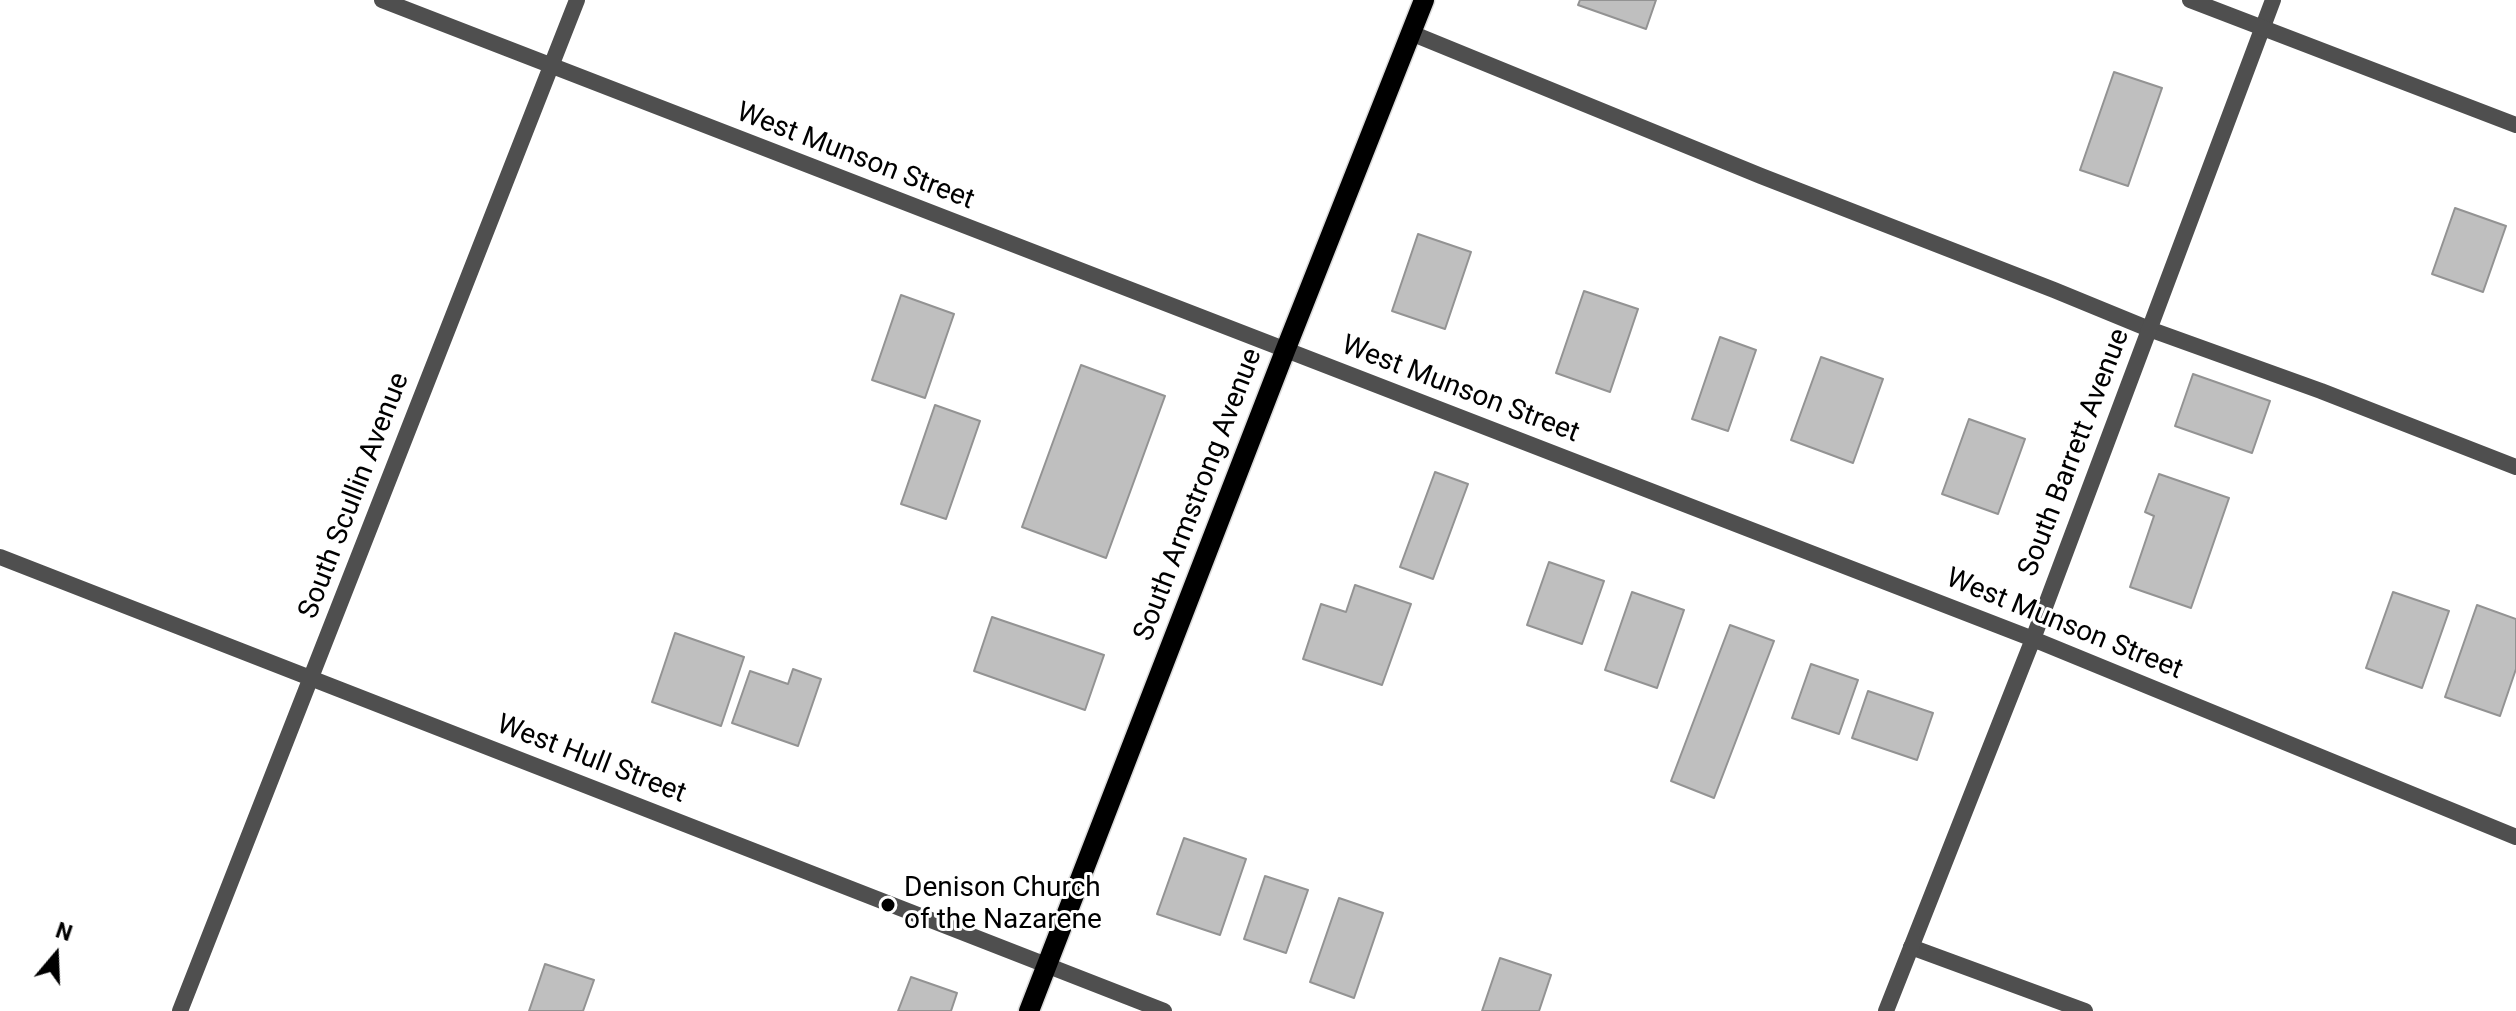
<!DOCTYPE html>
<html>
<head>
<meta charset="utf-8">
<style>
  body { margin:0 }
  #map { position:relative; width:2516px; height:1011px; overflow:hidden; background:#fff; font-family:Roboto,sans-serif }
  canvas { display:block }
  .north { position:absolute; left:16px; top:915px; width:80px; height:80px; -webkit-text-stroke:6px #fff; paint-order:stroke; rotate:19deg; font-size:22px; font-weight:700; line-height:32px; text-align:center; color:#000 }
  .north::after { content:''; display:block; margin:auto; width:28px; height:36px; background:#000; clip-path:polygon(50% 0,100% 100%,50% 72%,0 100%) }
</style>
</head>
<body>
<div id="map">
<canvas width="2516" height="1011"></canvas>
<div class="north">N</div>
</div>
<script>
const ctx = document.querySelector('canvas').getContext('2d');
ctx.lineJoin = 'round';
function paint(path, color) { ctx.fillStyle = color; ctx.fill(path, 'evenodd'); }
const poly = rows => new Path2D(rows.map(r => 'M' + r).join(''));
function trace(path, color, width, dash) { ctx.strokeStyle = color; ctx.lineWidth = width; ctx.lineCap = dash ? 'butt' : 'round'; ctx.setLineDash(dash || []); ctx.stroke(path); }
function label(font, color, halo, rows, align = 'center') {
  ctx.font = font + ' Roboto,sans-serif'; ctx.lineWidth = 6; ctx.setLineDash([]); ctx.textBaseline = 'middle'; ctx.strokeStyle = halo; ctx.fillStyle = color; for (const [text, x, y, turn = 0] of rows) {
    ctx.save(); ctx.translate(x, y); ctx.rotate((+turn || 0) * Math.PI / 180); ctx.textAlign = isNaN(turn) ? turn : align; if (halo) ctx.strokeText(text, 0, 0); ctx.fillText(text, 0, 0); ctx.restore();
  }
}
const building = poly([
  [1580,0,1656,0,1646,29,1578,5,1580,0],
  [2114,72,2162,88,2128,186,2080,170,2114,72],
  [2455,208,2506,226,2483,292,2432,274,2455,208],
  [1418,234,1471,252,1445,329,1392,311,1418,234],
  [1584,291,1638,309,1610,392,1556,373,1584,291],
  [901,295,954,314,925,398,872,380,901,295],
  [1720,337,1756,350,1728,431,1692,419,1720,337],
  [1821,357,1883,379,1853,463,1791,440,1821,357],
  [1081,365,1165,396,1106,558,1022,527,1081,365],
  [2193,374,2270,401,2252,453,2175,426,2193,374],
  [935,405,980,421,946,519,901,504,935,405],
  [1969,419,2025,439,1998,514,1942,494,1969,419],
  [1435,472,1468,484,1433,579,1400,567,1435,472],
  [2159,474,2229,498,2191,608,2130,587,2154,516,2145,512,2159,474],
  [1549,562,1604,581,1582,644,1527,625,1549,562],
  [1355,585,1411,604,1382,685,1303,659,1321,604,1346,612,1355,585],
  [1632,592,1684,610,1657,688,1605,670,1632,592],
  [2393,592,2449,611,2422,688,2366,668,2393,592],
  [2477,605,2516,619,2516,669,2500,716,2445,697,2477,605],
  [992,617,1104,655,1085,710,974,671,992,617],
  [1730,625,1774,641,1714,798,1671,781,1730,625],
  [675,633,744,657,721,726,652,702,675,633],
  [1811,664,1858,680,1839,734,1792,718,1811,664],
  [793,669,821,679,798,746,732,723,750,671,788,684,793,669],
  [1868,691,1933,713,1917,760,1852,738,1868,691],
  [1184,838,1246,859,1220,935,1157,914,1184,838],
  [1265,876,1308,890,1286,953,1244,939,1265,876],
  [1339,898,1383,913,1354,998,1310,982,1339,898],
  [1500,958,1551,975,1539,1011,1482,1011,1500,958],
  [545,964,594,980,583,1011,529,1011,545,964],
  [911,977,957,993,951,1011,898,1011,911,977]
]);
paint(building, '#bfbfbf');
trace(building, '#939393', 2);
const primary = poly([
  [1029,1011,1285,351,1424,0]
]);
trace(primary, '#dbdbdb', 23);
trace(poly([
  [1411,33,1761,176,2054,290,2149,329,2321,391,2516,467],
  [1911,947,2085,1011]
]), '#4f4f4f', 16);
trace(poly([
  [382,0,2033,639,2516,837],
  [0,557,1164,1011],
  [180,1011,577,0],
  [1886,1011,2033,639,2273,0]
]), '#4f4f4f', 16);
trace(poly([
  [2190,0,2516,125]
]), '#4f4f4f', 16);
trace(primary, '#000', 20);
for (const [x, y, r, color] of [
  [888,905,8,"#000"]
]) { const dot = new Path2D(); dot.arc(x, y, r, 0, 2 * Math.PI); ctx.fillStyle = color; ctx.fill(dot); trace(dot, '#fff', 3); }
label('28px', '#000', '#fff', [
  ["West Munson Street",855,157,21],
  ["West Munson Street",1460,390,21],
  ["South Barrett Avenue",2075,453,-69],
  ["South Armstrong Avenue",1199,495,-69],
  ["South Scullin Avenue",355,496,-69],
  ["West Munson Street",2064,625,22],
  ["West Hull Street",591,760,21]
]);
label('28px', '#000', '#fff', [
  ["Denison Church",904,889],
  ["of the Nazarene",904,921]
], 'left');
</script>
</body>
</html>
